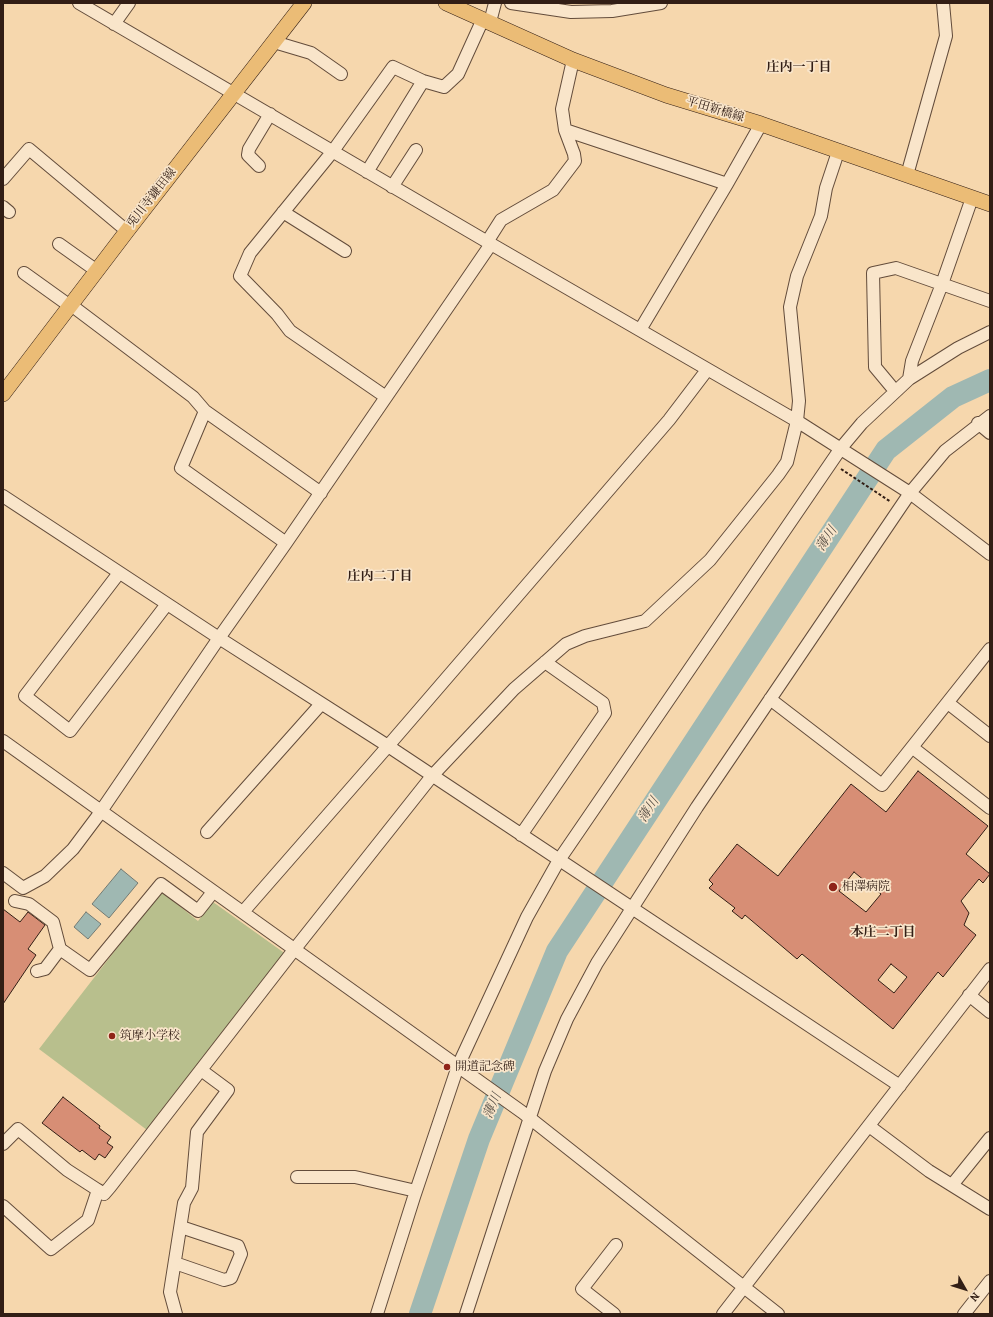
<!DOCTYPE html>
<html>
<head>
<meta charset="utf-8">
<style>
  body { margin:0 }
  #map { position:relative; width:993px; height:1317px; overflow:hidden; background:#f6d7ad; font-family:Alegreya,serif }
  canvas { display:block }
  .frame { position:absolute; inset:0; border:4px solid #321e15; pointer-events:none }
  .north { position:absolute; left:945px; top:1269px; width:40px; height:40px; -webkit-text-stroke:3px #f9e5ca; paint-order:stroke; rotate:129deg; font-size:11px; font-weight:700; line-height:16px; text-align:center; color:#321e15 }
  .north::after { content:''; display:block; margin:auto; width:14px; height:18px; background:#321e15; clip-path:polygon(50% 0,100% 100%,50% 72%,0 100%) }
</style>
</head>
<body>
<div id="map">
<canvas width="993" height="1317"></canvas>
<div class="frame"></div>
<div class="north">N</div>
</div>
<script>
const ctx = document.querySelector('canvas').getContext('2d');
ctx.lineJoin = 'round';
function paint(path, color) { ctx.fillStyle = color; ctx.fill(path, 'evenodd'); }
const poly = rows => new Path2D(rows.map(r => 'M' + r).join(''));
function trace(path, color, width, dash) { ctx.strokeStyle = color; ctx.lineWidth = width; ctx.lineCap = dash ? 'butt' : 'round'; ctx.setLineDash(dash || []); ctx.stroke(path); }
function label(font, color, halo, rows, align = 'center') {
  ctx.font = font + ' Alegreya,"Noto Serif JP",serif'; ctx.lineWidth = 3.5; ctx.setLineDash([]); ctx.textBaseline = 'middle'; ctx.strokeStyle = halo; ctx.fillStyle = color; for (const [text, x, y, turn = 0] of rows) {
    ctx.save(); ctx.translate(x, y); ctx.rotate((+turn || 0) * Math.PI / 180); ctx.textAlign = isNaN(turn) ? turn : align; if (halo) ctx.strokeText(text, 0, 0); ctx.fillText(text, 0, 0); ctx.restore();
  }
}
paint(poly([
  [161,891,198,921,213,902,283,952,283,957,147,1130,39,1049]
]), '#b8bf8d');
const water = poly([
  [121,869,138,883,109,918,92,904,121,869],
  [86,912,101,924,88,939,74,927,86,912]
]);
paint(water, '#9fb8b2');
trace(water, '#737a73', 1);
trace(poly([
  [420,1314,479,1139,557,951,886,450,953,397,990,380]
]), '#9fb8b2', 22);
const building = poly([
  [918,771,988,826,966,854,990,874,983,883,979,879,961,901,969,913,964,925,976,935,943,977,938,972,893,1029,802,954,797,959,745,915,742,919,732,911,735,908,709,888,713,884,709,880,737,844,778,876,851,784,886,812,918,771],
  [854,872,881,894,866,912,839,891,854,872],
  [891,964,907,977,894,993,878,980,891,964],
  [3,909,20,922,28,912,45,925,28,949,36,955,3,1004,3,909],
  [63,1097,100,1126,99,1128,111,1137,107,1143,113,1147,105,1158,99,1154,95,1160,82,1150,80,1152,42,1123,63,1097]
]);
paint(building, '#d78e75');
trace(building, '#321e15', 1);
const minor = poly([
  [79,3,491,244,797,421,910,493,990,554],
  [511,3,571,12,612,11,661,3],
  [490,22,495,3],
  [114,24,129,3],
  [274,42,311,53,341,74],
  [573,60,562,109,565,130,727,184],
  [259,166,248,155,249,149,270,114],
  [367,172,423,81],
  [907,175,946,36,943,3],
  [3,179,29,149,127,231],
  [392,187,416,150],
  [3,207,9,212],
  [283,212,345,251],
  [487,242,501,220,553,190,575,161,574,154,565,130],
  [59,244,97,271],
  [24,273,70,306],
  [71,305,193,397,205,411,321,493],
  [640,330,727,184,761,124],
  [909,379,912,361,942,284,972,198],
  [895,391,875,367,873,273,896,268,990,301],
  [386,397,290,331,277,314,240,276,250,253,333,151,393,67,423,81,444,87,458,74,483,19],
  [205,411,181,468,286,543],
  [978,423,990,433],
  [3,496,219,638,388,746,900,1086],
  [119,573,25,696,70,731,167,604],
  [770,699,882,785,990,649],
  [948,703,990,736],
  [3,741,522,1112,778,1314],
  [913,748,990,808],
  [207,832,321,704],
  [521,835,605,713,603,703,545,662],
  [3,873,23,888,45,876,73,849,97,817,219,638,286,543,491,244],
  [15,901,29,904,53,922,60,949,45,969,37,971],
  [243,912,388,746,669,420,707,370],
  [60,949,90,970,161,884,198,911,213,892],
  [969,995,990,1012],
  [869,1126,929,1171,990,1209],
  [3,1144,18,1129,67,1170,104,1194,110,1187,290,955,432,776,514,689,566,644,585,636,645,621,710,560,778,475,787,462,797,421,799,401,790,307,797,276,821,216,826,188,838,152],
  [297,1177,355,1177,416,1191],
  [952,1185,990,1138],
  [3,1206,51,1249,88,1220,98,1190],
  [175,1263,224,1280,231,1278,241,1254,238,1246,181,1227],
  [176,1314,170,1292,184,1203,192,1188,197,1132,228,1090,201,1070],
  [377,1314,414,1197,458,1066,527,917,559,860,841,448,862,423,909,379,958,348,990,332],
  [466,1314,545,1071,567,1019,597,963,697,807,910,493,945,451,990,416],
  [614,1314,582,1289,616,1245],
  [723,1314,990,969],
  [964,1314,990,1281]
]);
const major = poly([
  [446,3,573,60,666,95,761,124,990,204],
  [3,394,127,231,304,3]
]);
trace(minor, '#634c3b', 14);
trace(major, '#321e15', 16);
trace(poly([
  [841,469,891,502]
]), '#321e15', 2, [3, 2]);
trace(minor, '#f9e5ca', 12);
trace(major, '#ebbc76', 15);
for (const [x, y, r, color] of [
  [833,887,5,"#8f2418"],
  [112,1036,4,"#8f2418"],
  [447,1067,4,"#8f2418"]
]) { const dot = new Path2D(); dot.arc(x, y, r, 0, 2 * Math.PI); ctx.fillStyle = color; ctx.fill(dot); trace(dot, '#f9e5ca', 1.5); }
label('12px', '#321e15', '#f9e5ca', [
  ["平田新橋線",715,110,17],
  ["兎川寺鎌田線",152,198,-52]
]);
label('12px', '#321e15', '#f9e5ca', [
  ["相澤病院",842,887],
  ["筑摩小学校",120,1036],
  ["開道記念碑",455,1067]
], 'left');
label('bold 13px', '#321e15', '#f9e5ca', [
  ["庄内一丁目",799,68],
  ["庄内二丁目",380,577],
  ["本庄二丁目",883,933]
]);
label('italic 13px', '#534c44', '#f9e5ca', [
  ["薄川",827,539,-57],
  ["薄川",649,810,-57],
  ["薄川",493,1106,-67]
]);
</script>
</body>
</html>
